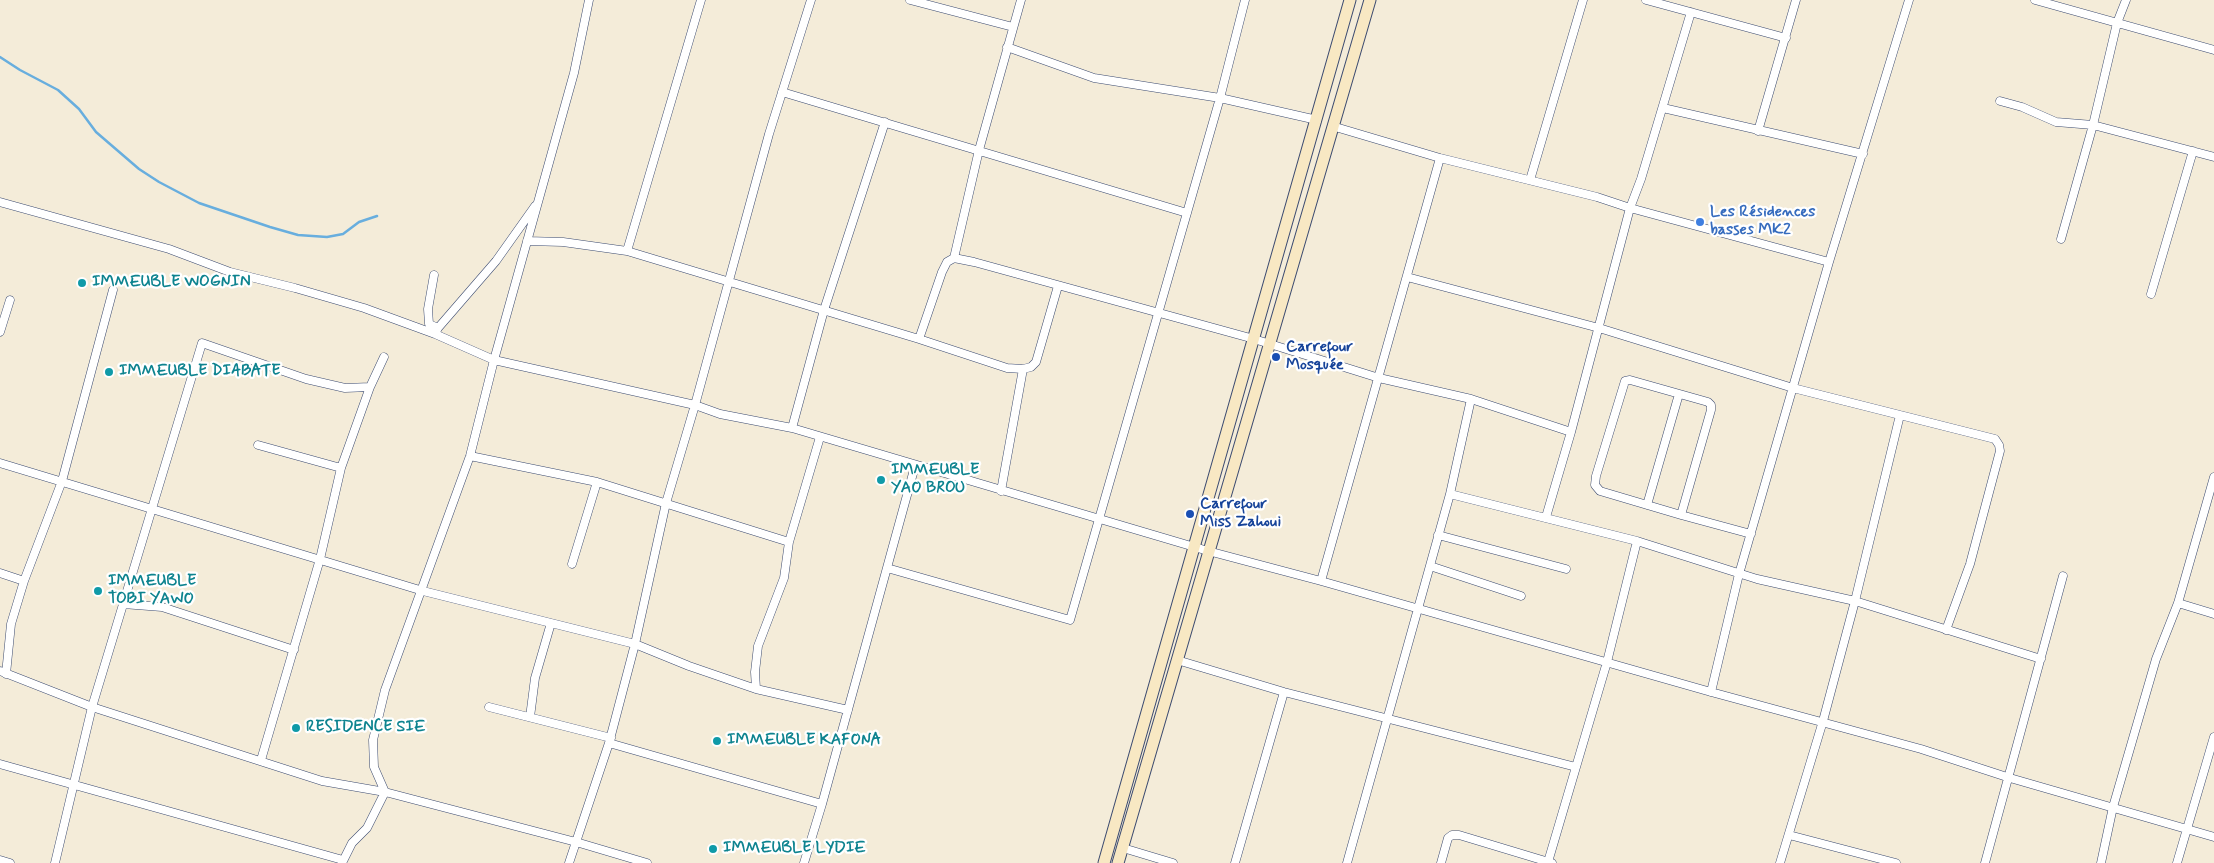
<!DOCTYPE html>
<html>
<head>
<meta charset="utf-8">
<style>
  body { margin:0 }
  canvas { display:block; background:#f4ecd9 }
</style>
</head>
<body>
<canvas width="2214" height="863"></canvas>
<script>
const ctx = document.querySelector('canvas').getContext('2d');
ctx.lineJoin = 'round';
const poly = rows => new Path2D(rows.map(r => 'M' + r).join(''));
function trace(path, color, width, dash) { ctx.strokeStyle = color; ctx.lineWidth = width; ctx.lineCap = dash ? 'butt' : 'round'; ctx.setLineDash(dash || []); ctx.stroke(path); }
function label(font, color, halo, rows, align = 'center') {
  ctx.font = font + ' Mynerve,sans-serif'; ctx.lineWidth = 4.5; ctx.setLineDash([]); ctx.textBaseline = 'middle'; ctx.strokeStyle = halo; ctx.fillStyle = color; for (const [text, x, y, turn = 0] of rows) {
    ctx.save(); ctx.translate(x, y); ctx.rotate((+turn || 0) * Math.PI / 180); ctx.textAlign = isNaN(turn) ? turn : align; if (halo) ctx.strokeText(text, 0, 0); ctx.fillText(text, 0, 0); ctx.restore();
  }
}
trace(poly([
  [0,57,20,70,58,90,79,109,96,132,139,169,159,182,199,203,270,227,298,235,327,237,343,234,359,222,377,216]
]), '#68aede', 2.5);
const street = poly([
  [589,0,574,73,494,360,695,405,720,414,792,428,1208,551,1321,581,1711,692,1921,749,2010,778,2214,837],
  [910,0,1013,27],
  [1646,0,1786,38],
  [2035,0,2214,50],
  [1007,47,1094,78,1220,98,1317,120],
  [782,92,1187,213],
  [2000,101,2022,107,2056,122,2093,125,2214,157],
  [1663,108,1863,154],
  [1332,126,1440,158,1597,197,1630,208,1829,262],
  [1758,131,1796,0],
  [1530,180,1583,0],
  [0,202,169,249,230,272,295,288,364,308,435,334,494,360,470,456,385,690,373,740,374,767,385,792,367,828,352,843,342,863],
  [2061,239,2093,125,2117,23,2126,0],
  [527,241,563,242,627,251,919,339,1007,368,1023,369,1031,367,1036,362,1058,286],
  [627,251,701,0],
  [954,258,979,150,1021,0],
  [434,275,428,309,429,324,438,328],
  [1407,277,1599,328,1793,388,1995,439,1999,445,2000,451,1970,564,1946,630],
  [2151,294,2193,151],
  [0,332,10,300],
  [435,334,438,328,496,261,535,206],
  [919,339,942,272,947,262,954,258,974,262,1254,339,1379,378,1471,399,1571,432],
  [792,428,824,310,885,122],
  [258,445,341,468],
  [470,456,597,482,789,542],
  [0,463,423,591,635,644,689,666,756,689,848,710],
  [1001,491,1023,369],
  [1450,494,1637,541,1757,579,1855,601,2041,659],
  [1647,505,1679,394],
  [1681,515,1711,410,1711,405,1708,402,1630,380,1625,381,1596,476,1595,485,1600,491,1681,515,1751,534],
  [1546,517,1571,432,1630,208,1641,179,1691,12],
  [1438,535,1566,569],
  [572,564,597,482],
  [1430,566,1521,596],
  [887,568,1070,620,1220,98,1245,0],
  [0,573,24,581],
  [1321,581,1440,158],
  [2178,603,2214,614],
  [123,604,162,607,294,650],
  [1177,660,1284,692,1576,767],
  [0,671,92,707,322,781,385,792,576,842,647,863],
  [6,674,11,624,24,581,62,481,113,290],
  [756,689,755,672,758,646,784,578,789,542,820,437],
  [1711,692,1739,574,1829,262,1909,0],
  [489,707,611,738],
  [530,717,535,678,551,623],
  [609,743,635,644,666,503,695,405,769,134,811,0],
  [261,760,320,559,341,468,370,387],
  [0,764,343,860],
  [1789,835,1896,863],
  [1123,848,1173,863],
  [0,860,10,863],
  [1548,862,1607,662,1637,541],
  [55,863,92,707,202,343,306,379,345,388,370,387,384,357],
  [569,863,609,743,822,804],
  [804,863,822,804,915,466],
  [1235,863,1284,692],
  [1347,863,1450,494,1471,399],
  [1441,863,1448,838,1452,835,1459,835,1552,863],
  [1780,863,1823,721,1855,601,1900,415],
  [1985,863,2063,576],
  [2101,863,2113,807,2156,659,2178,603,2214,477],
  [2177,863,2214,737]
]);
const secondary = poly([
  [1104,863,1350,0],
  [1118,863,1370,0]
]);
trace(street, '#3c4b70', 9);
trace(secondary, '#3c4b70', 13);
trace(street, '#fff', 8);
trace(secondary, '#f8e8c3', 11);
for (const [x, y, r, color] of [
  [1700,222,5,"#3f7fe0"],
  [82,283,5,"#0f9aa8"],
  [1276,357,5,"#1a4fb4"],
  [109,372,5,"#0f9aa8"],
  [881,480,5,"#0f9aa8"],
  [1190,514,5,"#1a4fb4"],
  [98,591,5,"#0f9aa8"],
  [296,728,5,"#0f9aa8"],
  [717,741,5,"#0f9aa8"],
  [713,849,5,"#0f9aa8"]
]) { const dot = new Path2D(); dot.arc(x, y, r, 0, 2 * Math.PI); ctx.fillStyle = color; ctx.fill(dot); trace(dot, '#fff', 2); }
label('bold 16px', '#366cbe', '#fff', [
  ["Les Résidences",1710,213],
  ["basses MK2",1710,231]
], 'left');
label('bold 16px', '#0d838f', '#fff', [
  ["IMMEUBLE WOGNIN",92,283],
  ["IMMEUBLE DIABATE",119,372],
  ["IMMEUBLE",891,471],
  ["YAO BROU",891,489],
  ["IMMEUBLE",108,582],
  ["TOBI YAWO",108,600],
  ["RESIDENCE SIE",306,728],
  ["IMMEUBLE KAFONA",727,741],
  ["IMMEUBLE LYDIE",723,849]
], 'left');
label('bold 16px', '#164399', '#fff', [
  ["Carrefour",1286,348],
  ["Mosquée",1286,366],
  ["Carrefour",1200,505],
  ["Miss Zahoui",1200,523]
], 'left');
</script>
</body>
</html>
